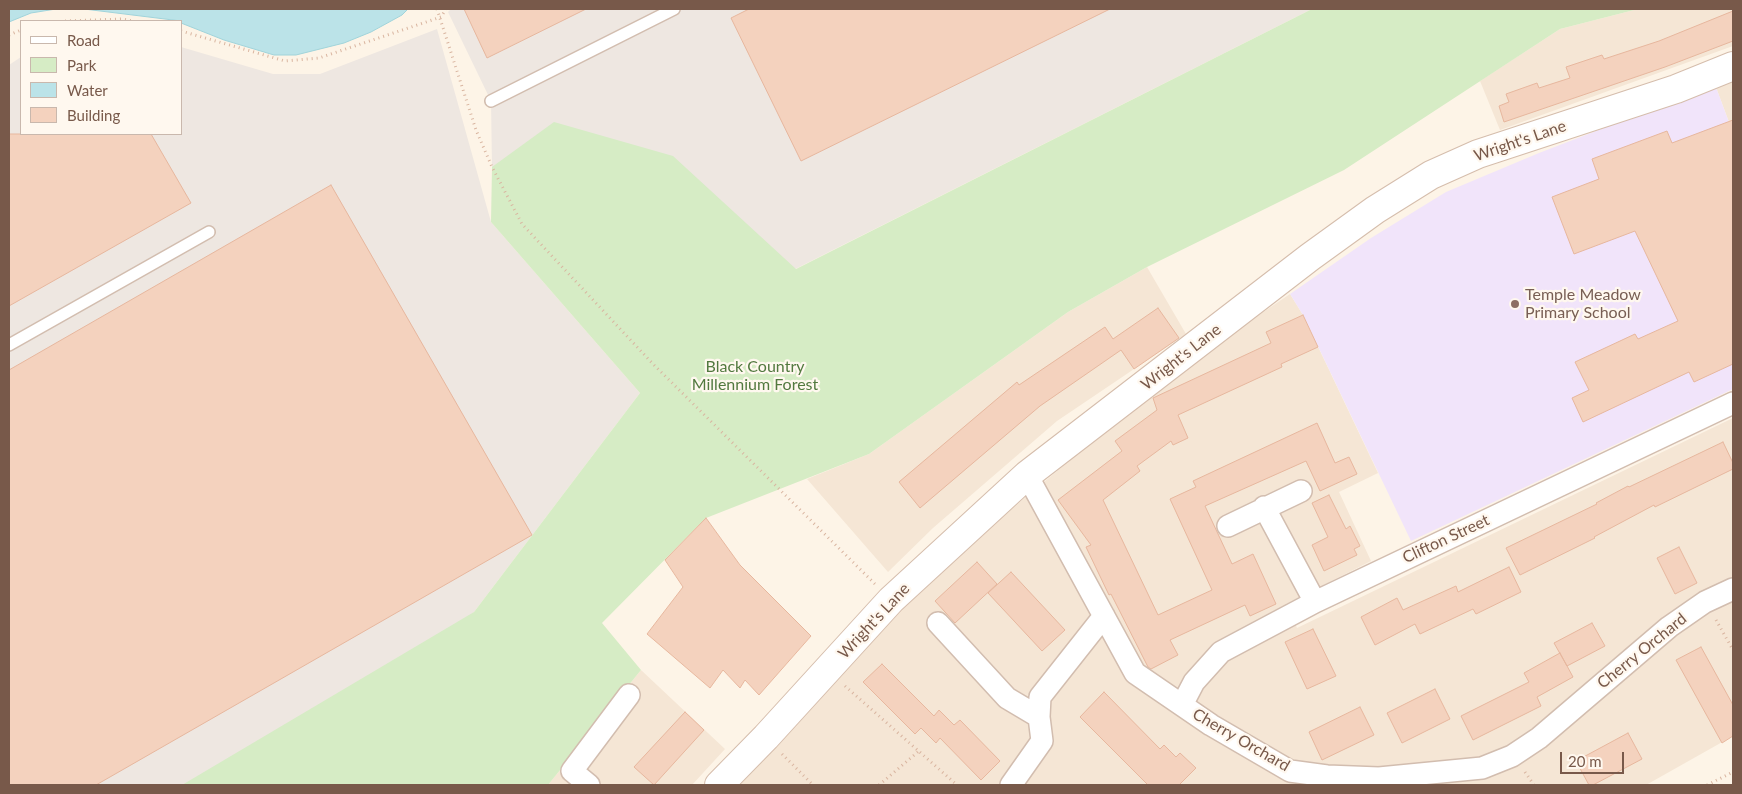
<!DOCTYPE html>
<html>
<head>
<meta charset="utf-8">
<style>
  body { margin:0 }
  #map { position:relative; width:1742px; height:794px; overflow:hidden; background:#fdf4e7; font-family:Lato,sans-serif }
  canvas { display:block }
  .frame { position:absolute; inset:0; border:10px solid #78594a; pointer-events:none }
  .legend { position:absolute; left:20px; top:20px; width:162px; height:115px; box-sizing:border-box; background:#fff8ef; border:1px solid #c9b8ad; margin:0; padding:6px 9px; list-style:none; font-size:15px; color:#78594a }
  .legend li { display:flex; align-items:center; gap:10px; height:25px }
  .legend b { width:25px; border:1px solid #c9b8ad }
  .scale { position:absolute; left:1560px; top:752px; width:64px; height:22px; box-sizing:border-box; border:2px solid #78594a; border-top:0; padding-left:6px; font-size:15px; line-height:18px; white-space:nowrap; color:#78594a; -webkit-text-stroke:4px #fff8ef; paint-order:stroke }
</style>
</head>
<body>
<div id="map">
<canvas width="1742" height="794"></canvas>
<div class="frame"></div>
<ul class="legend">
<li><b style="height:6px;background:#fff"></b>Road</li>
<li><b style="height:14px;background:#d6ecc5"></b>Park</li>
<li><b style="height:14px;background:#bbe3e8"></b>Water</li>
<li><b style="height:14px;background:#f4d2be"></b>Building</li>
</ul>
<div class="scale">20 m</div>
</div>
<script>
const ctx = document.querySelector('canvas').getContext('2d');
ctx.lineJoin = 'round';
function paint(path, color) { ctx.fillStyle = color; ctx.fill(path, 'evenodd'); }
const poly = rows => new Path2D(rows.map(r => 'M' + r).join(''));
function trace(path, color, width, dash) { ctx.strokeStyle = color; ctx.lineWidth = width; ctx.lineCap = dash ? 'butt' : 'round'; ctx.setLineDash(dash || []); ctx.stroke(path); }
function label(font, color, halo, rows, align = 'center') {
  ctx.font = font + ' Lato,sans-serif'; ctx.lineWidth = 4.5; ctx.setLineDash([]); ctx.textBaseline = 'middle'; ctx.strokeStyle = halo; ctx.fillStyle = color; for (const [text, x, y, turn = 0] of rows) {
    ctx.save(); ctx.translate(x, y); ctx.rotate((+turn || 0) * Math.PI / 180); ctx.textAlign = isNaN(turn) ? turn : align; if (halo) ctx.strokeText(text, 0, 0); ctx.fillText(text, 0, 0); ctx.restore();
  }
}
paint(poly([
  [1638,9,1733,9,1733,46,1500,130,1480,81,1560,29],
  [1733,79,1733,133,1717,90,1713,86],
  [1147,267,1186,334,1057,421,933,528,888,572,807,479,869,454,1068,312],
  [1290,294,1303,315,1378,473,1339,492,1371,561,1286,604,1297,628,1733,418,1733,736,1646,785,733,785,915,593,1020,502,1128,412,1216,344],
  [641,670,725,749,692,785,548,785]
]), '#f5e6d5');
paint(poly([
  [451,9,1312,9,676,329,547,211,492,167,491,101,448,12],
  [437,29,491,222,640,393,474,612,269,785,9,785,9,65,21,57,21,134,181,134,181,47,273,74,320,74]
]), '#eee7e1');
paint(poly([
  [1713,86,1717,90,1733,133,1733,389,1411,541,1303,315,1290,294,1371,238,1446,192,1539,153]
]), '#f1e4fa');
paint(poly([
  [1312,9,1638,9,1560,29,1344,170,1147,267,1068,312,869,454,706,518,602,623,641,670,548,785,182,785,474,612,640,393,491,222,492,167,554,122,673,156,796,269]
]), '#d6ecc5');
const water = poly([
  [9,9,56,9,31,13,9,22,9,9],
  [84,9,408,9,402,15,371,32,344,43,296,55,274,55,224,40,181,23,181,21,84,9]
]);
paint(water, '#bbe3e8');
trace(water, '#a0d3da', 1);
const building = poly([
  [464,9,586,9,487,58,464,9],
  [749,9,1110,9,801,161,731,18,749,9],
  [1733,11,1733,41,1665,67,1504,122,1499,106,1509,102,1506,94,1537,83,1539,88,1570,78,1566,67,1602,55,1604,59,1659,41,1733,11],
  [1733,120,1733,364,1694,382,1689,372,1583,422,1572,398,1589,390,1575,362,1635,334,1638,339,1678,321,1635,231,1574,254,1552,197,1599,179,1592,159,1667,131,1672,143,1733,120],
  [9,134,151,134,191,203,9,306,9,134],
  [331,185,532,535,96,785,9,785,9,370,331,185],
  [1158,308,1179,338,1134,369,1121,350,1040,406,920,508,899,482,1017,382,1019,385,1105,327,1113,339,1158,308],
  [1303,315,1318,347,1281,364,1282,367,1178,415,1188,438,1173,445,1171,441,1137,466,1140,471,1103,500,1158,615,1212,590,1170,499,1196,487,1193,481,1317,423,1335,463,1349,457,1357,474,1320,491,1306,461,1205,506,1232,564,1253,554,1276,604,1250,616,1245,605,1170,640,1178,655,1151,669,1148,667,1111,594,1109,595,1086,547,1091,545,1058,500,1122,451,1115,441,1157,410,1153,398,1271,343,1266,332,1303,315],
  [1723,442,1733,463,1733,469,1655,507,1654,505,1594,537,1595,538,1520,575,1506,548,1597,504,1596,503,1628,486,1629,487,1723,442],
  [1329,495,1346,529,1350,526,1360,546,1354,549,1357,555,1324,571,1312,545,1328,537,1312,503,1329,495],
  [706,518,740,565,811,636,759,695,745,680,740,688,723,670,710,688,647,634,683,587,665,560,706,518],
  [1679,547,1697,583,1675,594,1657,558,1679,547],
  [977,562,997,584,955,623,935,601,977,562],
  [1509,567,1521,592,1476,614,1473,609,1420,634,1415,624,1375,645,1361,617,1397,598,1403,610,1456,586,1458,592,1509,567],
  [1011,572,1065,630,1042,651,988,593,1011,572],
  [1592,623,1605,646,1567,666,1554,643,1592,623],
  [1313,629,1336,676,1307,689,1285,642,1313,629],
  [1701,647,1733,705,1733,736,1722,743,1676,660,1701,647],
  [1560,653,1573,677,1537,697,1541,706,1473,740,1461,716,1529,682,1524,673,1560,653],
  [882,664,934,716,939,710,954,725,960,720,1000,761,981,780,940,738,936,743,921,728,915,734,863,682,882,664],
  [1435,689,1450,719,1402,743,1387,713,1435,689],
  [1104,692,1160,749,1164,745,1176,757,1180,753,1196,768,1179,785,1148,785,1080,717,1104,692],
  [1360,707,1374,735,1322,760,1309,732,1360,707],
  [685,712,704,730,654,785,634,767,685,712],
  [1628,733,1642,759,1593,785,1589,785,1576,761,1628,733]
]);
paint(building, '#f4d2be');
trace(building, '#e7b79e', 1);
const lane = poly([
  [491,101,674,9],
  [9,345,209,232]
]);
const street = poly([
  [1027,475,1135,673,1211,725,1290,771,1327,776,1379,778,1482,768,1512,756,1539,738,1669,627,1705,602,1733,589],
  [1264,507,1315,602],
  [1228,526,1301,491],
  [938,623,1007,698,1039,717],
  [1182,705,1194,682,1221,652,1315,602,1733,403],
  [589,785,572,771,629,695],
  [1011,785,1042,741,1039,717,1040,697,1104,616]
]);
const secondary = poly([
  [719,785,766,737,891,600,1027,475,1310,257,1375,210,1431,175,1478,154,1676,89,1733,66]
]);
trace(lane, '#d2bdaf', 14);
trace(street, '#d2bdaf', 24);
trace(secondary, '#d5bdac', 30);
trace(poly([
  [437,9,476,130,492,167,522,224,653,364,875,584],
  [65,21,122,19,132,21],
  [181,31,285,61,319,58,441,17,446,9],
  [9,35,21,30],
  [1716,620,1733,650],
  [845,686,957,785],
  [782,754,813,785],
  [1525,772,1534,785],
  [879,785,919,751],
  [1707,785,1733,772]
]), '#d9b5a0', 3, [1, 4]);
trace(lane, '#fff', 11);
trace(street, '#fff', 21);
trace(secondary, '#fff', 28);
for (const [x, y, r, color] of [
  [1515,304,5,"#8d6e63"]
]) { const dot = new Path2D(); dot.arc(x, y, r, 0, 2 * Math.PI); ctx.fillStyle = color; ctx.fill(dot); trace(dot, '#fff8ef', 2); }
label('16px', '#78594a', '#fff8ef', [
  ["Wright's Lane",1520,141,-19],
  ["Wright's Lane",1181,357,-38],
  ["Clifton Street",1446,539,-25],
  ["Wright's Lane",874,621,-47],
  ["Cherry Orchard",1642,651,-39],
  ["Cherry Orchard",1241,740,30]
]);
label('16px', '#785e54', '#fff8ef', [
  ["Temple Meadow",1525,295],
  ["Primary School",1525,313]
], 'left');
label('16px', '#52793f', '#fff8ef', [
  ["Black Country",755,367],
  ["Millennium Forest",755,385]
]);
</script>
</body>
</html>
